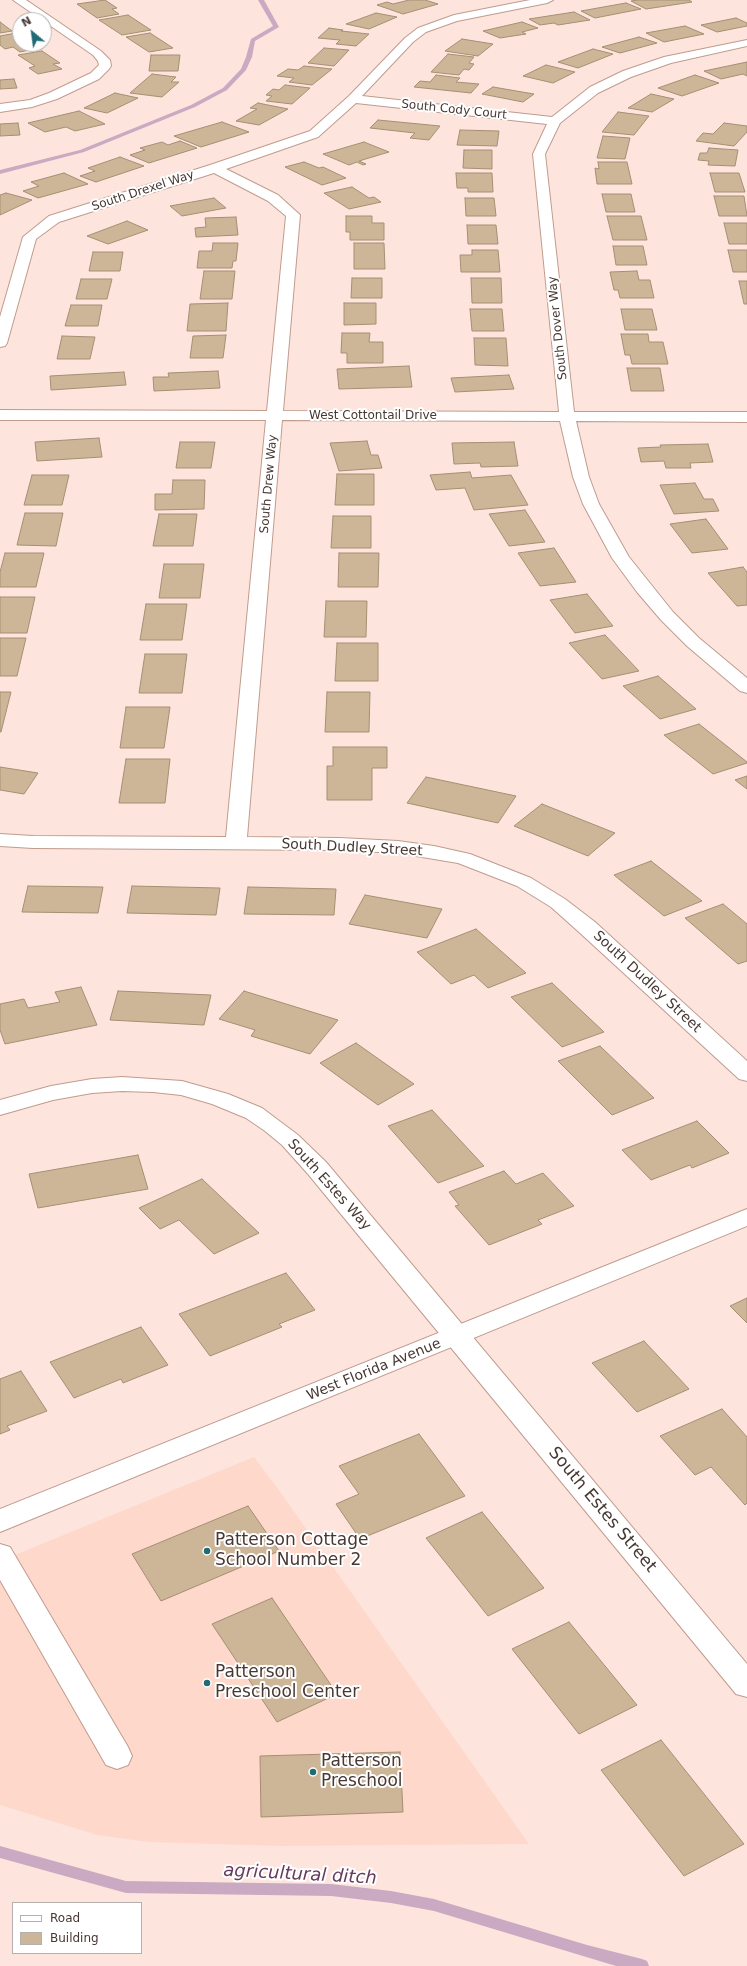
<!DOCTYPE html>
<html>
<head>
<meta charset="utf-8">
<style>
  body { margin:0 }
  #map { position:relative; width:747px; height:1966px; overflow:hidden; background:#fde5dd; font-family:"DejaVu Sans",sans-serif }
  canvas { display:block }
  .legend { position:absolute; left:12px; top:1902px; width:130px; height:52px; box-sizing:border-box; background:#fff; border:1px solid #b5afad; margin:0; padding:5px 7px; list-style:none; font-size:12px; color:#473833 }
  .legend li { display:flex; align-items:center; gap:8px; height:20px }
  .legend b { width:20px; border:1px solid #b5afad }
  .north { position:absolute; left:12px; top:12px; width:40px; height:40px; box-sizing:border-box; background:#fff; border:1px solid #b5afad; border-radius:50%; rotate:331deg; font-size:11px; font-weight:700; line-height:16px; text-align:center; color:#473833 }
  .north::after { content:''; display:block; margin:auto; width:14px; height:18px; background:#216b74; clip-path:polygon(50% 0,100% 100%,50% 72%,0 100%) }
</style>
</head>
<body>
<div id="map">
<canvas width="747" height="1966"></canvas>
<ul class="legend">
<li><b style="height:5px;background:#fff"></b>Road</li>
<li><b style="height:11px;background:#cdb698"></b>Building</li>
</ul>
<div class="north">N</div>
</div>
<script>
const ctx = document.querySelector('canvas').getContext('2d');
ctx.lineJoin = 'round';
function paint(path, color) { ctx.fillStyle = color; ctx.fill(path, 'evenodd'); }
const poly = rows => new Path2D(rows.map(r => 'M' + r).join(''));
function trace(path, color, width, dash) { ctx.strokeStyle = color; ctx.lineWidth = width; ctx.lineCap = dash ? 'butt' : 'round'; ctx.setLineDash(dash || []); ctx.stroke(path); }
function label(font, color, halo, rows, align = 'center') {
  ctx.font = font + ' "DejaVu Sans",sans-serif'; ctx.lineWidth = 4; ctx.setLineDash([]); ctx.textBaseline = 'middle'; ctx.strokeStyle = halo; ctx.fillStyle = color; for (const [text, x, y, turn = 0] of rows) {
    ctx.save(); ctx.translate(x, y); ctx.rotate((+turn || 0) * Math.PI / 180); ctx.textAlign = isNaN(turn) ? turn : align; if (halo) ctx.strokeText(text, 0, 0); ctx.fillText(text, 0, 0); ctx.restore();
  }
}
paint(poly([
  [254,1457,281,1493,529,1844,280,1846,149,1842,97,1835,0,1805,0,1561]
]), '#fed8cb');
paint(poly([
  [258,0,264,0,279,27,255,41,252,57,246,70,227,90,195,107,84,152,0,174,0,170,80,150,191,105,223,88,241,69,246,57,251,39,273,26,258,0],
  [0,1846,126,1881,331,1884,391,1891,434,1899,587,1945,642,1959,647,1961,649,1966,616,1966,434,1911,391,1903,331,1896,126,1893,0,1858,0,1846]
]), '#c9aac2');
const building = poly([
  [105,0,117,8,112,9,119,14,97,18,77,4,105,0],
  [409,0,425,0,438,4,403,14,377,5,387,2,393,4,409,0],
  [637,0,689,0,692,2,646,9,631,1,637,0],
  [626,3,641,9,595,18,581,11,626,3],
  [574,12,590,20,558,25,554,23,540,25,529,19,574,12],
  [376,13,397,17,369,29,346,24,376,13],
  [128,15,151,30,122,35,99,20,128,15],
  [736,18,747,23,747,26,717,32,701,25,736,18],
  [0,22,12,31,0,33,0,22],
  [522,22,538,28,522,32,526,34,500,38,483,31,522,22],
  [685,26,704,34,664,42,646,33,685,26],
  [329,28,343,30,341,31,369,34,356,46,336,44,340,40,318,38,329,28],
  [16,33,20,36,20,44,32,44,39,48,20,52,13,47,5,49,0,45,0,36,16,33],
  [150,33,173,48,149,52,126,37,150,33],
  [639,37,657,43,620,53,602,47,639,37],
  [462,39,493,44,478,56,445,51,462,39],
  [324,48,349,50,334,66,308,63,324,48],
  [593,49,613,54,578,68,558,62,593,49],
  [42,51,60,63,53,64,62,69,38,74,29,68,35,66,18,55,42,51],
  [448,54,474,57,469,63,474,64,469,70,464,69,459,75,431,72,448,54],
  [151,55,180,55,178,71,149,71,151,55],
  [747,62,747,76,743,74,721,79,704,71,747,62],
  [546,65,575,72,553,83,523,76,546,65],
  [304,66,332,69,312,85,289,82,294,78,277,76,288,69,298,70,304,66],
  [152,74,176,77,171,82,179,82,162,97,130,93,152,74],
  [436,75,460,78,456,82,479,84,471,93,414,87,420,81,430,82,436,75],
  [695,75,719,83,682,96,658,88,695,75],
  [14,79,17,88,0,89,0,80,14,79],
  [285,85,310,88,292,104,266,101,272,96,266,95,273,89,279,90,285,85],
  [493,87,534,94,523,102,482,94,493,87],
  [115,93,138,98,107,113,84,108,115,93],
  [651,94,674,99,652,112,628,108,651,94],
  [258,103,288,109,259,125,236,121,257,109,250,108,258,103],
  [79,111,105,124,75,131,66,127,45,132,28,123,79,111],
  [618,112,649,116,634,135,602,132,618,112],
  [378,120,440,126,429,140,410,138,415,133,370,128,378,120],
  [222,122,249,132,201,147,174,136,222,122],
  [18,123,20,135,0,136,0,124,18,123],
  [724,123,747,126,747,132,734,146,696,141,703,133,713,134,724,123],
  [460,130,499,131,497,146,457,145,460,130],
  [603,136,630,138,625,159,597,158,603,136],
  [180,141,197,148,149,163,130,155,145,150,140,148,162,142,168,145,180,141],
  [364,142,389,152,359,161,366,164,363,165,357,162,349,165,323,154,364,142],
  [709,148,738,150,735,166,708,165,709,161,698,160,700,153,707,153,709,148],
  [464,150,492,150,492,169,463,168,464,150],
  [120,157,144,166,96,182,80,176,95,171,88,168,120,157],
  [304,162,319,168,323,167,346,178,322,185,285,167,304,162],
  [598,162,627,162,632,184,597,184,595,168,599,169,598,162],
  [64,173,88,184,38,198,23,191,39,186,31,182,64,173],
  [456,173,492,173,493,192,468,192,468,188,457,188,456,173],
  [710,173,739,173,745,192,715,192,710,173],
  [352,187,369,198,374,197,381,202,349,209,324,193,352,187],
  [6,193,32,200,0,215,0,195,6,193],
  [602,194,631,194,635,212,606,212,602,194],
  [714,196,744,196,747,216,719,216,714,196],
  [214,198,226,208,182,216,170,206,214,198],
  [465,198,494,198,496,216,466,216,465,198],
  [346,216,372,216,372,223,384,223,384,240,350,240,350,232,346,232,346,216],
  [607,216,641,216,647,240,613,240,607,216],
  [236,217,238,235,196,237,195,228,206,227,205,218,236,217],
  [127,221,148,230,108,244,87,236,127,221],
  [724,223,747,223,747,244,729,244,724,223],
  [467,225,496,225,498,244,468,244,467,225],
  [213,243,238,243,236,261,233,261,232,268,197,268,199,251,212,251,213,243],
  [354,243,384,243,385,269,354,269,354,243],
  [613,246,643,246,647,265,616,265,613,246],
  [472,250,498,250,500,272,461,272,460,255,472,255,472,250],
  [728,250,747,250,747,272,733,272,728,250],
  [93,252,123,252,120,271,89,271,93,252],
  [204,271,235,271,232,299,200,299,204,271],
  [637,271,639,280,650,280,654,298,620,298,618,290,614,290,610,272,637,271],
  [352,278,382,278,382,298,351,298,352,278],
  [471,278,501,278,502,303,472,303,471,278],
  [81,279,112,279,107,299,76,299,81,279],
  [739,281,747,281,747,304,744,304,739,281],
  [228,303,226,331,187,331,190,304,228,303],
  [344,303,376,303,376,324,344,325,344,303],
  [71,305,102,305,98,326,65,326,71,305],
  [470,309,502,309,504,331,472,331,470,309],
  [621,309,652,309,657,330,625,330,621,309],
  [342,333,370,333,369,342,383,342,383,363,347,363,347,353,341,353,342,333],
  [621,334,648,334,649,342,663,342,668,364,632,364,630,355,625,355,621,334],
  [226,335,223,358,190,358,193,336,226,335],
  [62,336,95,337,90,359,57,359,62,336],
  [474,338,506,338,508,366,475,365,474,338],
  [409,366,412,387,339,389,337,369,409,366],
  [627,368,660,368,664,391,631,391,627,368],
  [218,371,220,388,154,391,153,377,169,377,168,373,218,371],
  [124,372,126,385,51,390,50,376,124,372],
  [509,375,514,389,455,392,451,378,509,375],
  [99,438,102,457,37,461,35,442,99,438],
  [367,441,371,455,378,455,382,468,339,471,330,443,367,441],
  [180,442,215,442,211,468,176,468,180,442],
  [514,442,518,466,481,467,480,463,454,464,452,443,514,442],
  [708,444,713,462,690,463,691,468,666,468,664,461,641,462,638,448,661,447,660,445,708,444],
  [470,472,472,478,511,475,528,505,474,510,465,488,436,490,430,475,470,472],
  [337,474,374,474,374,505,335,505,337,474],
  [32,475,69,475,62,505,24,505,32,475],
  [173,480,205,480,204,509,155,510,155,494,172,494,173,480],
  [695,483,704,499,713,499,719,511,674,514,660,485,695,483],
  [525,510,545,542,509,546,489,514,525,510],
  [25,513,63,513,56,546,17,545,25,513],
  [159,514,197,514,193,546,153,546,159,514],
  [333,516,371,516,371,548,331,548,333,516],
  [706,519,728,549,692,553,670,524,706,519],
  [554,548,576,582,540,586,518,553,554,548],
  [5,553,44,553,36,587,0,587,0,572,5,553],
  [339,553,379,553,378,587,338,587,339,553],
  [164,564,204,564,200,598,159,598,164,564],
  [743,567,747,572,747,605,737,606,708,573,743,567],
  [587,594,613,626,575,633,550,600,587,594],
  [0,597,35,597,27,633,0,633,0,597],
  [326,601,367,601,366,637,324,637,326,601],
  [146,604,187,604,182,640,140,640,146,604],
  [605,635,639,671,602,679,569,643,605,635],
  [0,638,26,638,17,676,0,676,0,638],
  [337,643,378,643,378,681,335,681,337,643],
  [145,654,187,654,182,693,139,693,145,654],
  [658,676,696,709,660,719,623,686,658,676],
  [0,692,11,692,1,732,0,732,0,692],
  [327,692,370,692,369,732,325,732,327,692],
  [126,707,170,707,164,748,120,748,126,707],
  [699,724,747,762,747,763,713,774,664,735,699,724],
  [333,747,387,747,387,768,372,768,372,800,327,800,327,766,333,766,333,747],
  [126,759,170,759,165,803,119,803,126,759],
  [0,767,38,773,24,794,0,790,0,767],
  [747,776,747,789,735,780,747,776],
  [426,777,516,796,498,823,407,803,426,777],
  [542,804,615,833,588,856,514,826,542,804],
  [651,861,702,901,664,916,614,875,651,861],
  [28,886,103,887,98,913,22,912,28,886],
  [132,886,220,888,216,915,127,913,132,886],
  [248,887,336,889,334,915,244,914,248,887],
  [365,895,442,909,427,938,349,924,365,895],
  [723,904,747,924,747,961,738,964,685,918,723,904],
  [476,929,526,973,488,988,474,975,451,984,417,952,476,929],
  [552,983,604,1032,562,1047,511,997,552,983],
  [81,987,97,1025,5,1044,0,1030,0,1004,24,999,28,1008,60,1002,55,992,81,987],
  [118,991,211,995,204,1025,110,1020,118,991],
  [244,991,338,1020,310,1054,251,1036,255,1030,219,1019,244,991],
  [356,1043,414,1084,378,1105,320,1063,356,1043],
  [600,1046,654,1098,612,1115,558,1061,600,1046],
  [432,1110,484,1166,438,1183,388,1126,432,1110],
  [697,1121,729,1153,692,1168,690,1165,651,1180,622,1150,697,1121],
  [138,1155,148,1189,38,1208,29,1174,138,1155],
  [504,1171,516,1184,543,1173,574,1206,538,1220,542,1224,489,1245,455,1206,459,1205,449,1192,504,1171],
  [202,1179,259,1233,214,1254,179,1220,160,1229,139,1208,202,1179],
  [286,1273,315,1310,279,1324,282,1327,210,1356,179,1314,286,1273],
  [747,1298,747,1323,730,1306,747,1298],
  [141,1327,168,1365,123,1383,121,1379,74,1398,50,1362,141,1327],
  [644,1341,689,1389,637,1412,592,1363,644,1341],
  [21,1371,47,1411,7,1426,10,1430,0,1434,0,1379,21,1371],
  [722,1409,747,1437,747,1503,745,1505,711,1467,695,1475,660,1436,722,1409],
  [419,1434,465,1496,360,1539,336,1504,359,1494,339,1466,419,1434],
  [248,1506,279,1551,161,1601,132,1554,248,1506],
  [482,1512,544,1588,488,1616,426,1538,482,1512],
  [272,1598,337,1694,277,1722,212,1624,272,1598],
  [569,1622,637,1705,579,1734,512,1649,569,1622],
  [661,1740,744,1844,684,1876,601,1770,661,1740],
  [400,1752,403,1812,261,1817,260,1756,400,1752]
]);
paint(building, '#cdb698');
trace(building, '#a58f73', 1);
const street = poly([
  [13,0,26,0,101,51,110,60,111,66,109,69,99,79,57,99,32,107,0,112,0,104,30,100,49,93,91,73,99,65,98,61,93,55,13,0],
  [530,0,553,0,547,3,457,21,426,32,413,42,362,96,552,117,590,87,623,71,664,57,747,40,747,46,671,63,631,77,598,93,560,123,545,154,574,412,747,412,747,422,576,421,589,477,599,504,629,557,673,612,699,638,747,678,747,693,740,691,687,646,661,620,637,592,612,558,583,504,573,477,560,421,282,420,247,837,340,838,398,841,434,846,470,854,531,878,565,899,595,922,747,1061,747,1081,739,1079,579,932,551,907,517,886,458,863,398,853,340,850,33,848,0,846,0,834,33,836,226,837,266,420,0,420,0,410,267,411,286,216,268,201,214,173,59,222,36,239,7,343,5,346,0,347,0,317,23,237,49,216,210,165,310,131,349,96,405,38,418,28,454,15,530,0],
  [356,103,547,124,533,154,559,412,283,411,300,215,278,195,226,169,318,137,356,103],
  [122,1077,182,1081,228,1094,262,1108,298,1135,326,1162,747,1664,747,1697,736,1694,308,1174,282,1145,265,1131,246,1118,212,1104,181,1095,153,1092,122,1091,92,1093,53,1100,0,1115,0,1100,51,1086,92,1079,122,1077],
  [0,1544,10,1547,128,1747,132,1756,128,1765,117,1769,106,1765,0,1580,0,1544]
]);
const secondary = poly([
  [747,1209,747,1226,0,1532,0,1509,747,1209]
]);
trace(street, '#c09b8e', 2);
trace(secondary, '#c09b8e', 2);
paint(street, '#fff');
paint(secondary, '#fff');
for (const [x, y, r, color] of [
  [207,1551,4,"#216b74"],
  [207,1683,4,"#216b74"],
  [313,1772,4,"#216b74"]
]) { const dot = new Path2D(); dot.arc(x, y, r, 0, 2 * Math.PI); ctx.fillStyle = color; ctx.fill(dot); trace(dot, '#fff', 1.5); }
label('12px', '#473833', '#fff', [
  ["South Cody Court",454,110,6],
  ["South Drexel Way",143,191,-18],
  ["South Dover Way",558,328,-96],
  ["West Cottontail Drive",373,416],
  ["South Drew Way",269,484,-85]
]);
label('14px', '#473833', '#fff', [
  ["South Dudley Street",352,848,3],
  ["South Dudley Street",647,982,43],
  ["South Estes Way",329,1185,48],
  ["West Florida Avenue",374,1370,-22]
]);
label('17px', '#473833', '#fff', [
  ["South Estes Street",602,1510,50]
]);
label('17px', '#473833', '#fff', [
  ["Patterson Cottage",215,1541],
  ["School Number 2",215,1561],
  ["Patterson",215,1673],
  ["Preschool Center",215,1693],
  ["Patterson",321,1762],
  ["Preschool",321,1782]
], 'left');
label('italic 18px', '#663b5e', '#fff', [
  ["agricultural ditch",300,1875,3]
]);
</script>
</body>
</html>
